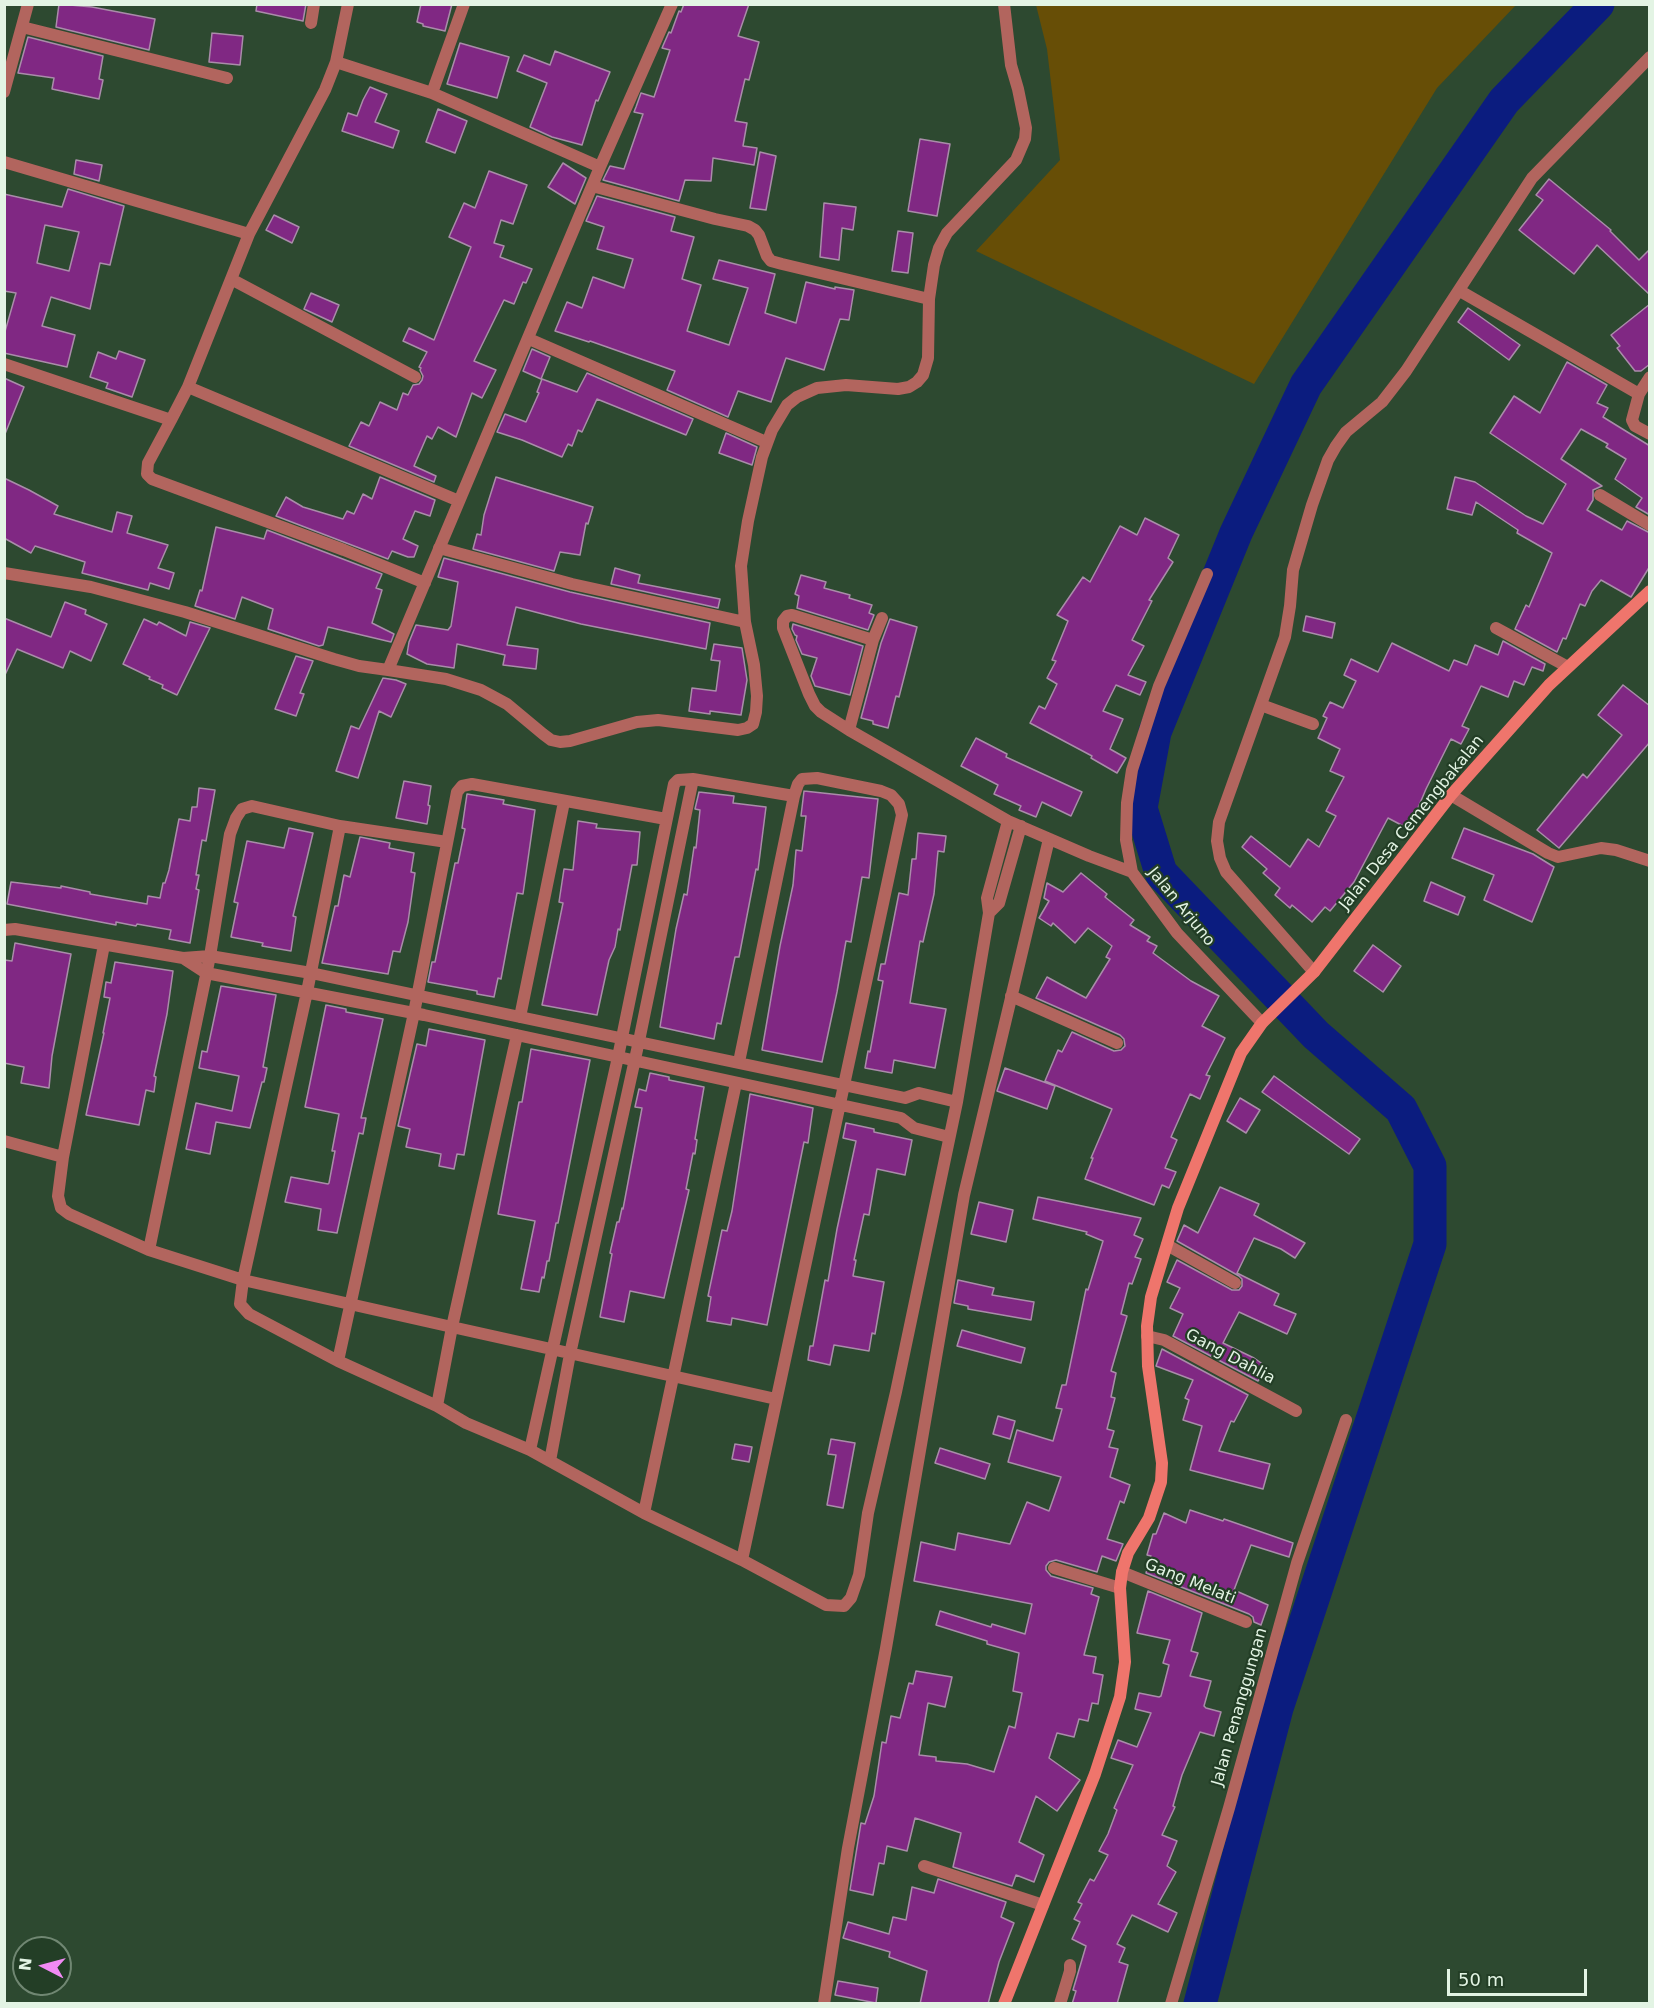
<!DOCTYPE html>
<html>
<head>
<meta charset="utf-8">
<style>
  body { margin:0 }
  #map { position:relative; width:1654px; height:2008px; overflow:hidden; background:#2d4930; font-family:"DejaVu Sans",sans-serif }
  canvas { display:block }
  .frame { position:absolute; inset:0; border:6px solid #e3f4e4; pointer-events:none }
  .north { position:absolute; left:12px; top:1936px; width:60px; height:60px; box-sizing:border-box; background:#233e26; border:2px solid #708772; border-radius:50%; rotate:276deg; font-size:16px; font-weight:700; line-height:24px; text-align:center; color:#e3f4e4 }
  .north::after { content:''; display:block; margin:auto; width:21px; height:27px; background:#f18af4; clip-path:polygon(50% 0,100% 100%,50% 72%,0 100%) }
  .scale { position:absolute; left:1447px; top:1969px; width:140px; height:27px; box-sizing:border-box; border:3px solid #e3f4e4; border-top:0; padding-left:8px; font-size:18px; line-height:21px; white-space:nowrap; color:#e3f4e4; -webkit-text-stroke:4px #233e26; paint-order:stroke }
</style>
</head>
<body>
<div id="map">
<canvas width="1654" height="2008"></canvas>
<div class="frame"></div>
<div class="north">N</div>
<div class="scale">50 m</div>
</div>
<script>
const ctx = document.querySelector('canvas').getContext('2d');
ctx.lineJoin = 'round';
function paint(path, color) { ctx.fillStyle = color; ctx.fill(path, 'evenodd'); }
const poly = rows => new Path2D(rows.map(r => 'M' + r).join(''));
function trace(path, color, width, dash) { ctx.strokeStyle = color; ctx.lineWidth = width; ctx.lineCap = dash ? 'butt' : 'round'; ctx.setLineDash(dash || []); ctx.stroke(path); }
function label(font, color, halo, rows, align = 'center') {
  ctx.font = font + ' "DejaVu Sans",sans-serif'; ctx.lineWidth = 4.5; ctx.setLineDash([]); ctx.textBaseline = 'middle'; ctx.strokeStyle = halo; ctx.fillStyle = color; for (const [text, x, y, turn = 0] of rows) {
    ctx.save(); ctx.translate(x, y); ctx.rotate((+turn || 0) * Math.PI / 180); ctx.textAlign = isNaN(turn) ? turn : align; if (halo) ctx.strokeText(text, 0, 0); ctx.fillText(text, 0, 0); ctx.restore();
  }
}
paint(poly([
  [1036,5,1036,4,1516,5,1437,88,1254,384,976,251,1060,160,1047,49]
]), '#674e06');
trace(poly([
  [1200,2004,1277,1708,1430,1244,1430,1166,1401,1109,1316,1035,1161,873,1141,808,1155,732,1236,533,1306,385,1504,101,1598,4]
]), '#0b1c7f', 33);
const building = poly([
  [59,4,92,7,155,19,149,50,56,27,59,4],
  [257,4,306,4,303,21,256,11,257,4],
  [421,4,452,4,445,31,423,26,423,24,417,22,421,4],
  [684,4,749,4,738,36,759,42,749,80,745,79,735,121,747,123,743,146,757,148,754,165,713,158,711,181,685,180,679,201,603,180,610,166,624,169,643,114,634,112,636,107,641,93,654,97,670,50,662,48,669,32,671,33,679,11,681,12,684,4],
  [212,33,243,36,240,65,209,62,212,33],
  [28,37,103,56,99,79,103,80,99,99,52,89,54,78,18,73,28,37],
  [460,43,509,57,497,98,447,84,460,43],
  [555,51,610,72,598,101,596,100,582,145,552,137,530,127,547,83,517,71,524,55,550,65,555,51],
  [370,87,387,94,375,122,399,131,393,148,342,131,348,113,357,116,363,100,370,87],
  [438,109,467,121,455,153,426,142,438,109],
  [920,139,950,144,937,216,908,211,920,139],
  [760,152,776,156,766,210,750,208,760,152],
  [76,160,102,165,99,181,74,174,76,160],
  [563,163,586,178,575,204,548,187,563,163],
  [489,171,527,185,513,224,501,220,494,243,504,246,500,257,532,269,526,283,523,282,514,304,504,300,474,361,496,370,482,398,472,393,456,437,438,427,432,439,427,436,414,466,436,476,434,482,349,446,361,422,369,426,380,402,397,410,403,393,408,395,413,385,419,384,422,380,423,376,420,370,421,368,419,367,427,352,403,341,409,328,434,340,471,247,449,237,464,203,475,208,489,171],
  [1549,179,1611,230,1610,231,1639,260,1650,249,1650,295,1597,245,1574,274,1519,230,1543,200,1536,195,1549,179],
  [68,189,124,206,110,265,100,263,90,309,51,297,42,326,75,335,67,367,4,353,4,335,16,293,4,291,4,194,62,207,68,189],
  [45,225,79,232,69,271,37,263,45,225],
  [597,196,675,217,671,231,694,237,682,279,701,285,687,331,729,345,748,288,713,279,719,260,775,274,765,313,796,323,806,282,835,289,835,287,854,290,849,320,840,319,824,370,786,358,771,402,738,391,728,417,667,390,675,371,590,341,589,342,555,331,567,302,582,308,593,277,624,288,633,259,597,249,604,227,586,221,597,196],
  [824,203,856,207,853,230,842,228,839,260,820,257,824,203],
  [274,215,299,227,292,243,266,230,274,215],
  [898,231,913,233,908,273,892,271,898,231],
  [311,293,339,305,332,322,304,309,311,293],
  [1650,304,1650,364,1641,371,1635,371,1617,348,1620,346,1611,335,1650,304],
  [1468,308,1520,345,1509,360,1458,322,1468,308],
  [532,349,550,357,541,379,523,371,532,349],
  [119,351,145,360,132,397,106,388,108,383,90,377,98,352,116,359,119,351],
  [1567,362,1607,385,1597,403,1608,408,1603,417,1650,446,1650,515,1636,507,1642,498,1615,479,1626,459,1606,447,1608,444,1581,429,1561,459,1602,486,1593,490,1593,500,1587,510,1622,530,1627,521,1650,533,1650,566,1631,597,1601,580,1592,591,1585,606,1580,604,1566,639,1563,638,1557,652,1515,629,1526,605,1529,607,1552,553,1517,533,1518,530,1476,502,1472,515,1447,509,1455,477,1475,482,1526,516,1543,524,1566,484,1490,433,1514,396,1540,413,1567,362],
  [587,373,693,419,686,435,597,399,582,432,578,430,572,446,568,444,562,457,522,440,497,432,505,414,526,422,539,393,537,392,542,379,577,392,587,373],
  [4,378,24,387,5,434,4,434,4,378],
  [726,433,757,447,752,465,719,453,726,433],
  [380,477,435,500,430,516,415,511,403,539,418,546,414,557,408,557,392,551,388,559,276,516,286,497,303,507,343,519,347,511,354,514,363,494,372,499,380,477],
  [496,477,593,507,588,524,586,523,580,555,560,552,554,571,473,549,477,534,481,535,484,515,496,477],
  [4,478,29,490,58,506,54,514,112,532,117,512,132,516,127,533,168,545,158,568,174,573,169,589,150,583,148,590,82,573,85,562,35,546,31,553,4,538,4,478],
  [1145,518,1179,535,1168,558,1173,562,1149,600,1152,601,1132,640,1144,646,1128,675,1146,682,1140,695,1116,685,1103,711,1123,719,1110,749,1126,758,1117,773,1091,758,1092,756,1030,723,1039,706,1045,709,1057,684,1047,678,1056,661,1052,660,1068,621,1057,615,1083,577,1090,582,1120,526,1137,535,1145,518],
  [216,527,264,539,267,530,382,574,376,588,382,590,372,623,394,634,391,642,328,627,323,645,319,646,268,629,273,609,242,597,235,619,195,606,200,590,202,591,216,527],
  [444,558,570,592,710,623,706,649,581,624,516,607,507,645,538,649,536,669,503,665,505,655,457,644,454,668,427,664,407,654,409,642,416,625,448,630,451,626,458,582,438,577,444,558],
  [615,568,640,575,638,583,720,599,718,608,611,584,615,568],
  [801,575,826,582,824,588,850,595,849,598,872,605,869,613,874,615,868,630,797,608,799,596,795,594,801,575],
  [65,602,86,610,85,614,107,624,91,661,70,651,63,668,17,649,4,677,4,618,51,637,65,602],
  [1306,616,1335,623,1332,638,1303,631,1306,616],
  [144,619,157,625,159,622,186,636,190,622,210,628,177,695,162,688,163,685,149,679,150,677,123,664,144,619],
  [890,619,917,627,899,697,896,696,888,728,873,724,873,721,861,718,881,643,890,619],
  [793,624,863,646,850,695,815,686,811,676,817,658,802,654,796,640,797,636,795,635,792,629,793,624],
  [1503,641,1545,664,1543,671,1532,667,1524,685,1514,681,1508,697,1481,686,1462,726,1469,729,1461,744,1451,739,1426,789,1409,829,1388,818,1354,882,1330,911,1325,907,1312,922,1292,905,1290,908,1275,895,1280,888,1263,873,1267,869,1242,847,1251,836,1290,867,1308,839,1319,847,1336,816,1326,811,1344,777,1330,771,1340,749,1318,738,1327,718,1323,716,1330,702,1343,708,1356,681,1344,675,1351,659,1378,672,1392,643,1449,671,1454,660,1467,665,1475,645,1498,655,1503,641],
  [714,644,742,648,747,680,741,715,710,711,710,714,689,711,692,688,716,691,720,661,711,660,714,644],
  [296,656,313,661,300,693,304,694,296,716,275,709,296,656],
  [383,678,396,680,406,684,391,717,379,711,358,778,336,771,351,726,359,729,383,678],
  [1623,685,1650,706,1650,742,1559,848,1537,830,1583,774,1587,778,1622,735,1598,715,1623,685],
  [976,738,1007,754,1006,757,1082,792,1071,816,1042,802,1036,817,1019,810,1021,806,994,794,998,785,961,766,976,738],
  [404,781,431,786,428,805,430,806,427,824,396,818,404,781],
  [199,788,215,790,206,841,202,840,196,875,199,875,196,889,199,890,190,943,169,939,171,930,137,924,136,926,116,922,116,925,7,904,11,882,61,888,61,886,90,892,90,894,147,904,148,896,160,898,163,883,165,883,169,870,179,819,190,821,192,807,197,807,199,788],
  [804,791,878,799,869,878,862,877,851,942,846,941,837,992,822,1062,762,1050,780,946,793,885,796,850,802,851,806,816,801,816,804,791],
  [699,792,734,796,733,803,766,807,758,870,756,869,739,957,735,957,721,1024,717,1023,714,1039,660,1027,676,929,684,894,687,895,694,847,696,848,700,810,695,809,699,792],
  [467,794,504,800,503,804,535,810,523,894,517,893,501,979,498,978,494,997,477,994,477,991,428,982,432,962,435,962,455,863,458,863,465,829,462,828,467,794],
  [578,821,597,824,596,828,640,832,637,865,632,865,620,930,618,929,615,947,609,960,597,1015,542,1005,563,903,559,902,564,869,573,870,578,821],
  [289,828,313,833,293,916,296,917,291,951,262,946,263,943,231,937,238,903,234,902,247,841,284,848,289,828],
  [1464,828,1533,854,1554,867,1532,922,1484,900,1494,875,1452,858,1464,828],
  [918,833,946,836,944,852,938,851,934,894,923,942,920,941,910,1003,946,1009,935,1068,894,1060,892,1073,865,1068,868,1051,870,1052,883,981,878,980,881,964,885,964,899,893,908,895,912,859,916,859,918,833],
  [360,837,390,843,389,848,414,853,411,872,415,873,408,922,400,952,393,951,388,974,322,963,335,906,338,906,344,875,350,877,360,837],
  [1081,873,1107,894,1105,897,1134,920,1130,925,1150,937,1147,941,1157,946,1153,953,1191,981,1219,996,1202,1026,1225,1038,1206,1075,1210,1076,1200,1099,1190,1094,1171,1137,1177,1140,1165,1168,1176,1172,1169,1188,1162,1185,1154,1205,1085,1179,1093,1158,1091,1158,1112,1109,1045,1081,1058,1050,1062,1052,1072,1032,1114,1051,1121,1050,1125,1046,1124,1039,1120,1035,1036,998,1047,977,1086,998,1110,959,1106,957,1112,946,1088,928,1075,943,1053,923,1051,926,1039,918,1049,901,1044,898,1047,883,1063,892,1081,873],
  [1431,882,1465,897,1458,915,1424,901,1431,882],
  [15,943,71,954,52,1056,49,1088,21,1083,24,1067,4,1063,4,960,12,961,15,943],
  [1373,945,1401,966,1383,992,1354,971,1373,945],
  [115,962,173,971,167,1014,154,1076,156,1077,154,1092,146,1090,139,1125,86,1115,104,1033,103,1033,110,998,104,997,106,982,111,983,115,962],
  [221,986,276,995,263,1067,267,1068,264,1082,262,1082,250,1128,216,1122,210,1154,186,1149,196,1103,232,1111,239,1076,199,1068,202,1051,207,1052,221,986],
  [326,1005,346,1009,346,1012,383,1019,361,1118,366,1118,363,1134,359,1133,337,1233,318,1230,321,1209,285,1202,291,1177,328,1184,329,1183,335,1151,332,1151,339,1114,305,1107,326,1005],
  [429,1029,485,1040,464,1155,457,1154,454,1169,439,1166,441,1154,406,1147,410,1129,398,1126,417,1044,426,1046,429,1029],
  [531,1049,590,1060,558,1223,556,1223,549,1261,547,1261,544,1278,542,1277,539,1292,521,1289,535,1221,498,1214,519,1102,522,1102,531,1049],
  [1005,1068,1055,1086,1047,1109,997,1091,1005,1068],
  [650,1073,669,1077,669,1080,704,1087,695,1139,697,1140,695,1154,693,1153,686,1189,689,1190,664,1298,630,1291,624,1322,600,1317,612,1254,610,1253,617,1222,619,1222,622,1208,623,1209,642,1108,635,1107,639,1089,646,1091,650,1073],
  [1274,1076,1360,1139,1349,1154,1262,1092,1274,1076],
  [750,1094,813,1108,808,1143,804,1142,767,1325,732,1318,731,1325,707,1321,711,1297,708,1296,722,1230,727,1231,732,1211,750,1094],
  [1240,1098,1260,1110,1246,1133,1227,1121,1240,1098],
  [846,1123,874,1129,874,1132,912,1140,905,1175,877,1169,869,1215,864,1214,854,1260,856,1260,853,1276,884,1282,875,1334,872,1333,869,1351,834,1345,830,1365,808,1360,810,1346,813,1346,825,1280,828,1281,837,1229,856,1141,843,1138,846,1123],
  [1220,1187,1259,1204,1254,1215,1305,1243,1295,1258,1281,1249,1254,1238,1237,1273,1279,1294,1274,1305,1296,1314,1287,1334,1239,1312,1223,1343,1254,1358,1267,1367,1258,1381,1173,1336,1183,1314,1170,1308,1180,1288,1167,1282,1177,1260,1232,1290,1239,1290,1242,1286,1242,1279,1239,1276,1177,1241,1184,1225,1198,1233,1220,1187],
  [1038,1197,1141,1218,1134,1235,1143,1239,1135,1257,1141,1259,1132,1284,1129,1283,1121,1314,1127,1316,1111,1371,1116,1373,1111,1397,1115,1398,1107,1429,1114,1431,1109,1447,1118,1449,1110,1477,1130,1485,1124,1503,1120,1501,1107,1539,1123,1544,1116,1561,1102,1556,1097,1572,1056,1560,1049,1562,1046,1566,1046,1570,1051,1576,1093,1588,1091,1594,1099,1597,1084,1655,1096,1657,1093,1673,1103,1675,1098,1704,1092,1703,1088,1721,1079,1719,1074,1737,1057,1733,1049,1758,1080,1780,1057,1811,1036,1796,1019,1842,1044,1855,1034,1882,1016,1875,1012,1886,953,1867,961,1833,915,1818,907,1851,887,1846,884,1864,879,1863,873,1895,850,1890,861,1823,865,1824,874,1796,882,1742,886,1743,891,1716,900,1718,909,1683,913,1684,916,1671,952,1677,945,1707,928,1703,919,1755,936,1757,936,1761,967,1764,994,1772,1009,1726,1015,1728,1022,1693,1013,1691,1019,1653,987,1644,987,1641,936,1625,940,1611,991,1627,992,1624,1025,1634,1032,1604,914,1581,921,1542,955,1550,958,1533,1010,1544,1027,1502,1049,1511,1061,1477,1008,1462,1017,1430,1053,1441,1062,1409,1056,1408,1062,1385,1066,1385,1086,1289,1088,1290,1103,1241,1086,1234,1087,1232,1033,1219,1038,1197],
  [979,1202,1013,1210,1006,1242,971,1234,979,1202],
  [958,1280,994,1288,992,1295,1034,1302,1031,1320,968,1309,968,1306,954,1303,958,1280],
  [962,1330,1025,1348,1021,1363,957,1346,962,1330],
  [1162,1349,1248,1395,1234,1422,1231,1421,1219,1451,1270,1464,1263,1489,1190,1470,1202,1426,1183,1420,1189,1400,1185,1398,1193,1380,1156,1366,1162,1349],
  [998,1416,1015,1421,1010,1439,993,1434,998,1416],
  [831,1439,855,1443,843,1508,827,1505,836,1455,828,1454,831,1439],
  [735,1444,752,1447,749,1462,732,1459,735,1444],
  [940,1448,990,1464,985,1479,935,1463,940,1448],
  [1190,1510,1223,1521,1224,1519,1293,1543,1289,1557,1251,1545,1234,1590,1268,1605,1261,1625,1254,1622,1253,1617,1249,1614,1146,1573,1151,1556,1147,1555,1153,1534,1156,1534,1164,1513,1186,1523,1190,1510],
  [1148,1591,1202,1613,1191,1651,1198,1653,1190,1676,1211,1681,1204,1706,1206,1708,1221,1712,1214,1736,1200,1732,1182,1775,1173,1806,1175,1807,1162,1835,1177,1841,1167,1866,1176,1872,1158,1904,1177,1913,1168,1932,1132,1915,1117,1944,1125,1948,1119,1962,1128,1965,1117,2004,1072,2004,1076,1991,1073,1990,1086,1946,1072,1939,1080,1922,1074,1919,1082,1904,1078,1902,1090,1879,1094,1881,1108,1855,1099,1851,1108,1834,1117,1810,1114,1808,1133,1765,1111,1758,1118,1740,1137,1747,1151,1713,1135,1709,1139,1693,1159,1697,1161,1696,1169,1665,1163,1663,1170,1640,1137,1633,1148,1591],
  [938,1879,1006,1902,1001,1917,1014,1923,999,1962,988,2004,920,2004,927,1971,889,1957,890,1952,843,1938,848,1922,889,1934,893,1917,906,1920,912,1887,934,1893,938,1879],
  [838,1981,878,1988,876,2003,835,1995,838,1981]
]);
paint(building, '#802883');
trace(building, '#aa8caa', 1.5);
trace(poly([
  [311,23,314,4],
  [22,27,227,78],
  [336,62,348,4],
  [4,92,28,4],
  [432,93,464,4],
  [4,162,249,234],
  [231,279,415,377],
  [1460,291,1639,394],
  [929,299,934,265,939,248,947,233,1016,160,1025,139,1026,128,1018,89,1011,65,1004,4],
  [529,339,766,442],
  [4,364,171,420,188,387,249,234,325,90,336,62,432,93,600,167],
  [1650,377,1639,394,1632,420,1635,426,1650,434],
  [188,387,459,501],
  [171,420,148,463,147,474,152,479,344,550,425,583],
  [1600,495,1650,525],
  [439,548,572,584,745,622],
  [4,573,91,587,185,612,334,659,359,666,388,670,600,167,672,4],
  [1496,628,1568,667],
  [873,640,792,615,787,616,783,621,783,628,809,694,815,706,821,712,849,730,1008,821,1089,856,1132,872,1177,933,1262,1023],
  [388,670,446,679,481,690,507,704,543,734,551,740,560,742,570,741,637,722,658,720,738,730,747,728,753,724,756,712,757,696,754,665,745,622,741,566,748,521,762,457,772,430,787,405,797,397,817,388,846,385,898,389,909,387,917,382,923,375,928,358,929,299,782,264,771,261,767,256,759,235,755,230,748,226,715,219,592,186],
  [1261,705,1313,724],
  [849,730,873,640,882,618],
  [1451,795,1548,853,1558,857,1601,848,1616,850,1650,861],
  [340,826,307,992,243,1280,240,1304,249,1314,338,1361,437,1406],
  [1132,872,1126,840,1127,803,1132,770,1159,686,1207,574],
  [989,913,987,898,1008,821],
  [4,930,15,929,183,958,210,956,311,973,905,1098,919,1093,957,1102],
  [104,945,63,1157,58,1196,61,1208,69,1214,149,1250,243,1280,452,1327,437,1406,466,1423,530,1450,644,1513,742,1560,826,1605,844,1606,851,1598,859,1575,868,1513,896,1392,957,1102,989,913,999,903,1021,826],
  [183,958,206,973,424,1015,901,1118,914,1128,949,1137],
  [1314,972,1226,872,1220,858,1217,841,1219,822,1285,637,1290,606,1293,570,1312,505,1328,460,1336,446,1346,432,1382,402,1406,371,1532,178,1650,57],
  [1011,996,1117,1043],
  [520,1017,564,802],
  [517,1035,452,1327,776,1399],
  [739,1062,794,796],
  [4,1141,63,1157],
  [1167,1245,1235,1283],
  [149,1250,210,956,230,834,236,818,242,809,252,806,340,826,447,842],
  [1147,1336,1164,1340,1296,1411],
  [338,1361,414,1013,457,792,462,786,472,784,666,819],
  [530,1450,618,1057,674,784,678,780,693,779,794,796,798,784,802,779,817,778,881,791,891,795,899,804,902,815,742,1560],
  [550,1461,570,1354,639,1041,693,779],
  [644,1513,736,1083],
  [1054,1568,1120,1588],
  [1122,1572,1246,1622],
  [924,1866,1043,1905],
  [824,2004,848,1848,886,1648,964,1195,1049,839],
  [1060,2004,1070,1971,1070,1965],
  [1171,2004,1229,1808,1297,1563,1346,1420]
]), '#b2655e', 12);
trace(poly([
  [1004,2004,1095,1774,1120,1697,1125,1662,1120,1588,1122,1572,1128,1553,1149,1518,1161,1482,1162,1463,1148,1366,1147,1326,1151,1297,1178,1208,1241,1053,1262,1023,1314,972,1451,795,1549,685,1650,591]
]), '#ef756c', 12);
label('16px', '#e3f4e4', '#233e26', [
  ["Jalan Desa Cemengbakalan",1412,823,-51],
  ["Jalan Arjuno",1181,907,51],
  ["Gang Dahlia",1230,1357,28],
  ["Gang Melati",1190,1582,22],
  ["Jalan Penanggungan",1240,1707,-74]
]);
</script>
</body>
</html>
